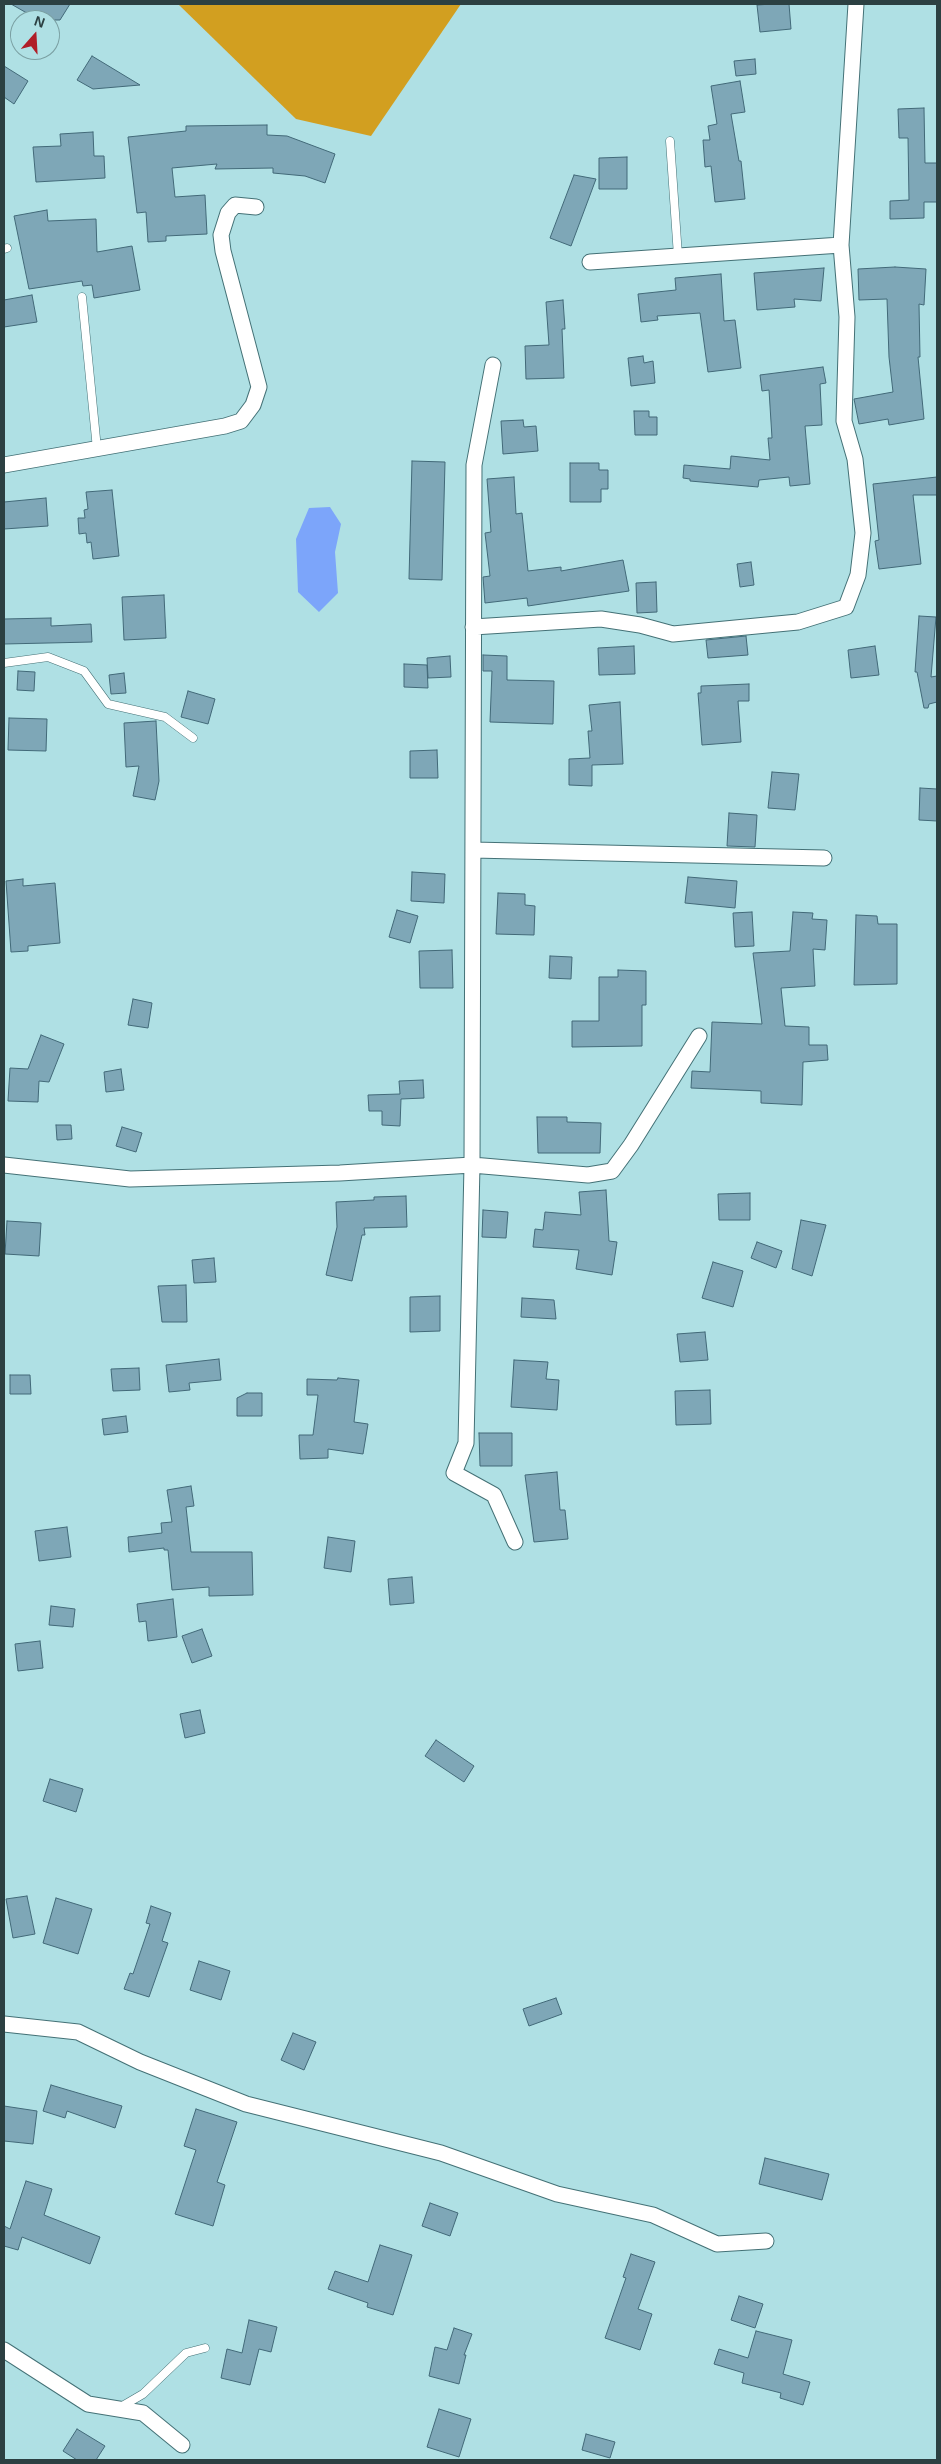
<!DOCTYPE html>
<html>
<head>
<meta charset="utf-8">
<style>
  body { margin:0 }
  #map { position:relative; width:941px; height:2464px; overflow:hidden; background:#afe0e4; font-family:Arial,sans-serif }
  canvas { display:block }
  .frame { position:absolute; inset:0; border:5px solid #2c4042; pointer-events:none }
  .north { position:absolute; left:10px; top:10px; width:50px; height:50px; box-sizing:border-box; background:#afe0e4; border:1px solid #7ba0a3; border-radius:50%; rotate:19deg; font-size:14px; font-weight:700; line-height:20px; text-align:center; color:#2c4042 }
  .north::after { content:''; display:block; margin:auto; width:18px; height:22px; background:#b01e28; clip-path:polygon(50% 0,100% 100%,50% 72%,0 100%) }
</style>
</head>
<body>
<div id="map">
<canvas width="941" height="2464"></canvas>
<div class="frame"></div>
<div class="north">N</div>
</div>
<script>
const ctx = document.querySelector('canvas').getContext('2d');
ctx.lineJoin = 'round';
function paint(path, color) { ctx.fillStyle = color; ctx.fill(path, 'evenodd'); }
const poly = rows => new Path2D(rows.map(r => 'M' + r).join(''));
function trace(path, color, width, dash) { ctx.strokeStyle = color; ctx.lineWidth = width; ctx.lineCap = dash ? 'butt' : 'round'; ctx.setLineDash(dash || []); ctx.stroke(path); }
paint(poly([
  [178,4,461,4,371,136,296,119]
]), '#d29f20');
paint(poly([
  [330,507,341,524,335,552,338,593,319,612,298,592,296,539,309,508]
]), '#7ca5fa');
const building = poly([
  [11,4,70,4,60,20,39,20,11,4],
  [772,4,789,4,791,29,760,32,757,5,772,4],
  [92,56,140,85,93,89,77,80,92,56],
  [755,59,756,74,736,76,734,61,755,59],
  [4,66,28,81,14,104,4,97,4,66],
  [740,81,745,112,731,114,739,161,741,161,745,199,715,202,711,166,705,167,703,140,710,140,708,126,717,124,711,86,740,81],
  [924,108,925,163,937,163,937,202,924,202,924,218,890,219,890,201,909,200,908,138,899,138,898,109,924,108],
  [267,125,267,135,287,136,335,154,325,183,305,176,273,173,273,168,215,169,217,164,172,168,175,197,205,195,207,234,166,236,166,241,148,242,146,212,137,213,128,137,186,131,186,126,267,125],
  [93,132,94,156,104,156,105,178,36,182,33,147,61,146,60,134,93,132],
  [627,157,627,189,599,189,599,158,627,157],
  [574,175,596,179,571,246,550,238,574,175],
  [47,210,48,221,96,219,97,252,132,246,140,290,94,298,92,285,83,286,82,281,29,289,14,216,47,210],
  [895,267,926,269,924,305,919,304,920,357,918,357,924,419,889,425,888,419,859,424,854,399,893,392,889,357,887,299,859,300,858,269,895,267],
  [824,268,821,301,794,299,795,307,757,310,754,273,824,268],
  [721,274,724,321,735,320,741,368,708,372,700,313,657,316,658,320,641,322,638,294,676,290,675,278,721,274],
  [32,295,37,322,4,327,4,300,32,295],
  [563,300,565,329,562,329,564,378,526,379,525,346,549,345,546,302,563,300],
  [643,356,644,363,653,361,655,383,631,386,628,358,643,356],
  [823,367,826,383,820,384,822,425,805,426,810,484,790,486,789,477,759,480,758,487,690,481,690,479,683,478,684,465,730,469,731,456,770,460,768,438,772,438,769,390,762,391,760,375,823,367],
  [634,411,649,411,649,417,657,417,657,435,635,435,634,411],
  [523,420,524,427,536,426,538,451,503,454,501,421,523,420],
  [412,461,445,462,442,580,409,579,412,461],
  [570,463,599,463,599,470,608,470,608,489,601,489,601,502,570,502,570,463],
  [514,477,516,514,522,513,528,571,561,567,561,571,623,560,629,591,528,606,527,598,485,603,483,577,490,576,485,533,491,532,487,479,514,477],
  [937,477,937,495,913,495,921,564,879,569,875,541,879,540,873,484,937,477],
  [112,490,119,556,93,559,91,542,87,543,86,533,79,534,78,518,85,518,84,510,88,509,86,492,112,490],
  [46,498,48,526,4,529,4,502,46,498],
  [751,562,754,585,740,587,737,564,751,562],
  [656,582,657,612,637,613,636,583,656,582],
  [164,595,166,638,124,640,122,597,164,595],
  [919,616,936,617,931,677,937,676,937,702,929,704,928,708,924,708,917,672,915,672,919,616],
  [51,618,51,626,91,624,92,642,4,644,4,619,51,618],
  [746,636,748,655,708,658,706,640,746,636],
  [634,646,635,674,599,675,598,648,634,646],
  [875,646,879,675,851,678,848,650,875,646],
  [483,655,507,656,507,680,554,681,553,724,490,722,492,671,483,671,483,655],
  [450,656,451,677,428,678,427,658,450,656],
  [404,664,427,665,428,688,404,687,404,664],
  [18,671,35,672,34,691,17,690,18,671],
  [124,673,126,693,111,694,109,675,124,673],
  [749,684,749,701,738,701,741,742,702,745,698,693,701,693,701,686,749,684],
  [188,691,215,699,208,724,181,717,188,691],
  [620,702,623,764,592,765,592,786,569,785,569,759,590,758,588,731,592,731,589,705,620,702],
  [9,718,47,719,46,751,8,750,9,718],
  [156,721,159,781,155,800,133,796,139,766,126,767,124,723,156,721],
  [437,750,438,778,410,778,410,751,437,750],
  [772,772,799,774,795,810,768,808,772,772],
  [920,788,937,789,937,821,919,820,920,788],
  [729,813,757,815,755,847,727,846,729,813],
  [412,872,445,874,444,903,411,901,412,872],
  [688,877,737,881,735,908,685,903,688,877],
  [23,879,23,886,55,883,60,943,28,946,28,951,11,952,6,881,23,879],
  [498,893,525,894,525,905,535,906,534,935,496,934,498,893],
  [397,910,418,916,410,943,389,937,397,910],
  [752,912,754,946,735,947,733,913,752,912],
  [793,912,813,913,812,919,827,920,825,950,813,949,815,986,781,988,785,1026,809,1027,809,1045,827,1045,828,1060,803,1062,802,1105,761,1103,761,1091,691,1088,692,1071,710,1072,712,1022,762,1024,753,953,790,951,793,912],
  [856,915,877,916,878,924,897,924,897,984,854,985,856,915],
  [452,950,453,988,420,988,419,951,452,950],
  [550,956,572,957,571,979,549,978,550,956],
  [618,970,646,971,646,1005,642,1005,642,1046,572,1047,572,1021,599,1021,599,977,618,977,618,970],
  [133,999,152,1003,148,1028,128,1025,133,999],
  [41,1035,64,1044,49,1082,39,1081,38,1102,8,1101,10,1068,28,1069,41,1035],
  [121,1069,124,1090,106,1092,104,1072,121,1069],
  [423,1080,424,1098,401,1099,400,1126,382,1125,382,1111,369,1111,368,1095,400,1094,399,1081,423,1080],
  [537,1117,567,1117,567,1122,601,1123,600,1153,538,1153,537,1117],
  [56,1125,71,1125,72,1139,57,1140,56,1125],
  [122,1127,142,1133,136,1152,116,1146,122,1127],
  [606,1190,609,1241,617,1242,612,1275,576,1269,579,1250,533,1247,535,1229,543,1230,545,1212,581,1215,579,1192,606,1190],
  [750,1193,750,1220,719,1220,718,1194,750,1193],
  [406,1196,407,1227,364,1228,365,1235,362,1235,352,1281,326,1275,337,1227,336,1202,374,1200,374,1197,406,1196],
  [483,1210,508,1212,506,1238,482,1237,483,1210],
  [801,1220,826,1225,812,1276,792,1269,801,1220],
  [7,1221,41,1223,39,1256,5,1254,7,1221],
  [757,1242,782,1251,776,1268,751,1258,757,1242],
  [214,1258,216,1282,194,1283,192,1260,214,1258],
  [713,1262,743,1271,733,1307,702,1298,713,1262],
  [186,1285,187,1322,162,1322,158,1286,186,1285],
  [440,1296,440,1331,410,1332,410,1297,440,1296],
  [522,1298,554,1300,556,1319,521,1317,522,1298],
  [705,1332,708,1360,680,1362,677,1334,705,1332],
  [219,1359,221,1380,189,1383,190,1390,169,1392,166,1365,219,1359],
  [514,1360,548,1362,546,1379,559,1380,557,1410,511,1407,514,1360],
  [139,1368,140,1390,113,1391,111,1369,139,1368],
  [10,1375,30,1375,31,1394,10,1394,10,1375],
  [338,1378,359,1380,354,1422,368,1424,363,1454,328,1449,328,1458,300,1459,299,1435,313,1435,318,1395,307,1395,307,1379,337,1380,338,1378],
  [710,1390,711,1424,676,1425,675,1391,710,1390],
  [247,1393,262,1393,262,1416,237,1416,237,1398,247,1393],
  [126,1416,128,1432,104,1435,102,1419,126,1416],
  [479,1433,512,1433,512,1466,480,1466,479,1433],
  [557,1472,560,1510,565,1510,568,1539,534,1542,525,1475,557,1472],
  [191,1486,194,1506,186,1507,191,1552,252,1552,253,1595,209,1596,209,1587,172,1590,168,1550,164,1550,164,1548,129,1552,128,1537,162,1533,161,1523,172,1522,167,1490,191,1486],
  [67,1527,71,1557,39,1561,35,1531,67,1527],
  [328,1537,355,1541,351,1572,324,1568,328,1537],
  [412,1577,414,1603,390,1605,388,1579,412,1577],
  [173,1599,177,1637,148,1641,146,1621,139,1622,137,1604,173,1599],
  [51,1606,75,1609,73,1627,49,1625,51,1606],
  [202,1629,212,1656,192,1663,182,1636,202,1629],
  [40,1641,43,1668,18,1671,15,1644,40,1641],
  [200,1710,205,1733,185,1738,180,1714,200,1710],
  [436,1740,474,1766,464,1782,425,1756,436,1740],
  [50,1779,83,1789,76,1812,43,1801,50,1779],
  [27,1896,35,1934,13,1938,6,1899,27,1896],
  [56,1898,92,1909,78,1954,43,1943,56,1898],
  [151,1906,171,1913,162,1941,168,1943,149,1997,124,1989,130,1973,133,1974,150,1924,146,1923,151,1906],
  [199,1961,230,1971,221,2000,190,1990,199,1961],
  [556,1998,562,2014,529,2026,523,2009,556,1998],
  [293,2033,316,2042,304,2070,281,2060,293,2033],
  [51,2085,122,2106,115,2128,67,2111,65,2118,43,2111,51,2085],
  [4,2106,37,2111,33,2144,4,2141,4,2106],
  [196,2109,237,2122,217,2182,225,2185,213,2226,175,2214,196,2150,184,2146,196,2109],
  [765,2158,829,2174,822,2200,759,2184,765,2158],
  [26,2181,52,2189,44,2215,100,2237,90,2264,22,2237,18,2250,4,2246,4,2226,10,2229,26,2181],
  [430,2203,458,2213,450,2236,422,2226,430,2203],
  [380,2245,412,2255,393,2315,367,2307,368,2303,328,2289,335,2271,368,2282,380,2245],
  [631,2254,655,2262,638,2309,652,2314,640,2350,605,2338,626,2278,623,2277,631,2254],
  [739,2296,763,2304,755,2328,731,2320,739,2296],
  [249,2320,277,2327,271,2352,259,2349,250,2385,221,2378,227,2349,242,2353,249,2320],
  [454,2328,472,2334,464,2355,466,2355,459,2384,429,2376,435,2347,447,2350,454,2328],
  [756,2331,792,2340,783,2374,810,2382,803,2405,780,2398,781,2393,742,2383,744,2373,714,2364,719,2349,748,2358,756,2331],
  [439,2409,471,2419,459,2457,427,2447,439,2409],
  [77,2429,105,2446,96,2460,77,2460,63,2451,77,2429],
  [586,2434,615,2442,610,2458,582,2450,586,2434]
]);
paint(building, '#7ea7b7');
trace(building, '#426978', 1);
const service = poly([
  [670,141,678,256],
  [4,249,7,248],
  [82,297,97,449],
  [4,663,48,657,84,671,108,704,165,717,193,738],
  [119,2408,143,2394,186,2353,205,2348]
]);
const minor = poly([
  [590,262,841,245],
  [493,365,474,465,472,1165,466,1443,454,1473,494,1495,515,1542],
  [4,465,225,426,241,421,253,405,259,387,223,251,221,235,228,213,235,205,256,207],
  [473,627,601,619,640,625,673,634,798,622,846,607,858,575,863,533,855,459,844,421,847,317,841,245,856,4],
  [473,850,824,858],
  [4,1165,130,1179,340,1173,472,1165,588,1175,612,1171,631,1145,699,1036],
  [4,2024,78,2032,140,2062,246,2104,441,2153,557,2194,653,2215,717,2244,766,2241],
  [4,2350,88,2404,143,2413,182,2445]
]);
trace(service, '#447176', 9);
trace(minor, '#447176', 17);
trace(service, '#fff', 8);
trace(minor, '#fff', 15);
</script>
</body>
</html>
